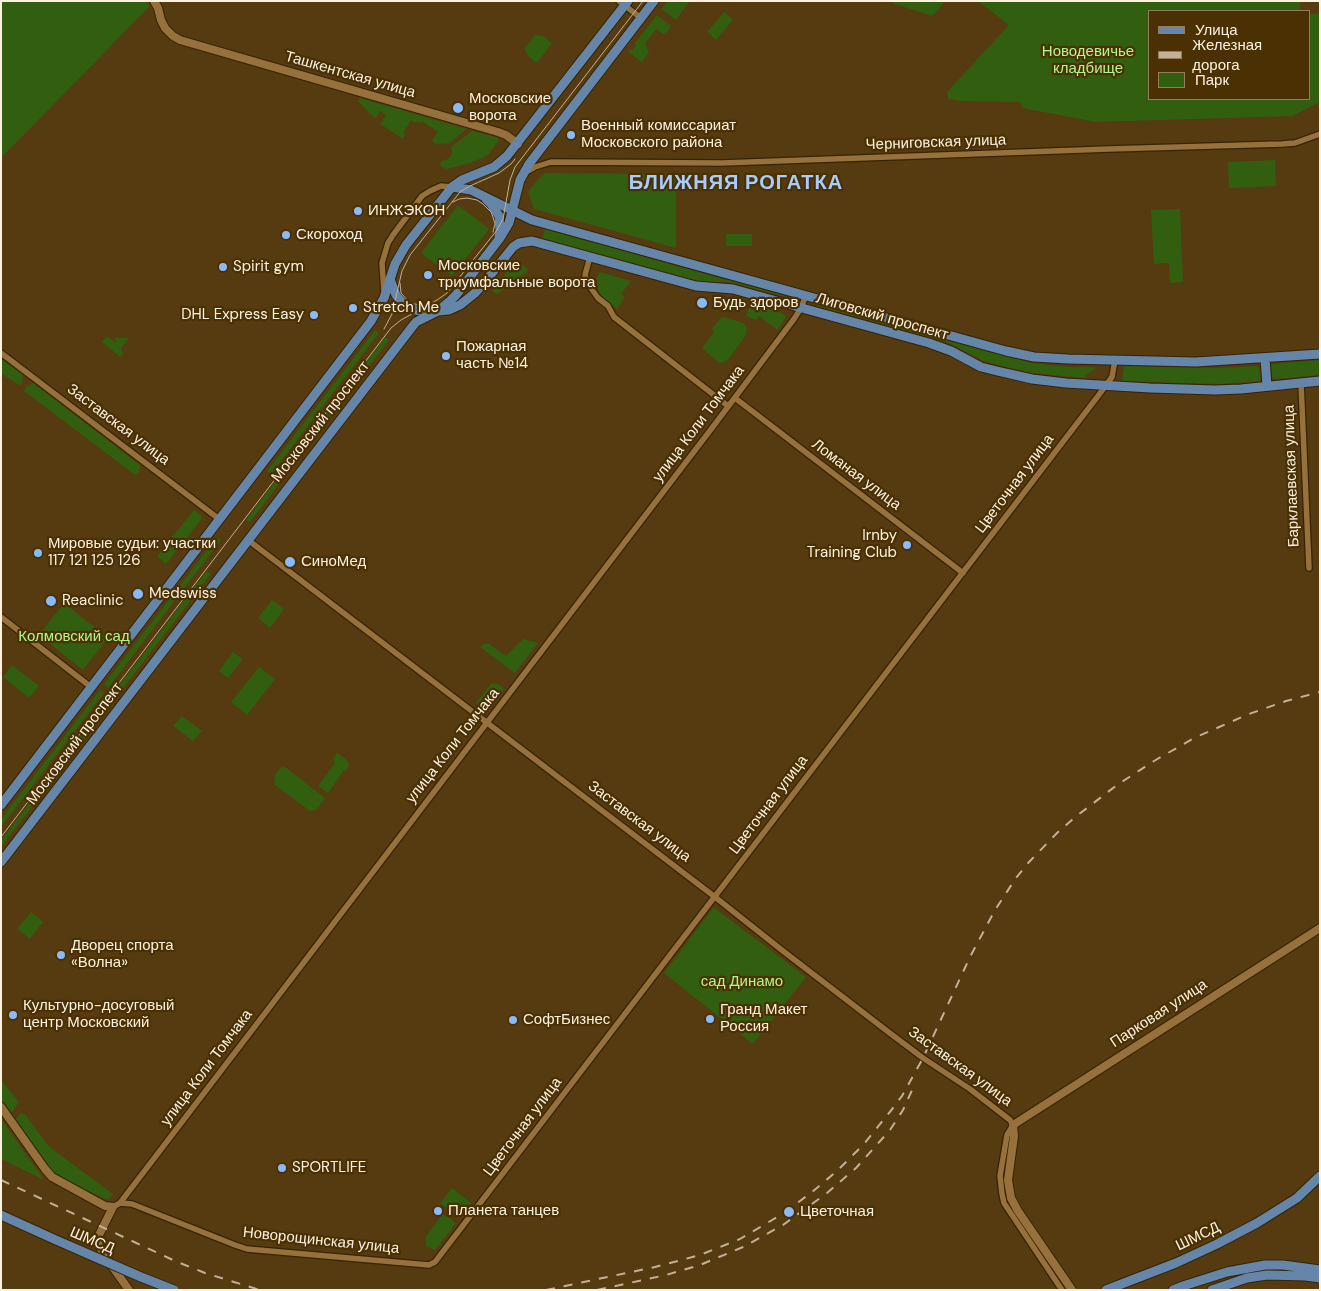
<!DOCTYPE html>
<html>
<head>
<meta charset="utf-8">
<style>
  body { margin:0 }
  #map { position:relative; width:1321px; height:1291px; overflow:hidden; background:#553b0f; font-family:"DM Sans",sans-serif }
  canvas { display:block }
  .frame { position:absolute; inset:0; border:2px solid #fdf1e0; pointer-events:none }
  .legend { position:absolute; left:1148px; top:10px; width:162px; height:90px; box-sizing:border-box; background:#4a3002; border:1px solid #927d5b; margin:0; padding:6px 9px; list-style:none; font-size:15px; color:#fdf1e0 }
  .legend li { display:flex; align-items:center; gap:10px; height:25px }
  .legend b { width:25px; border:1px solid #927d5b }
</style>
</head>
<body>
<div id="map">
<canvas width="1321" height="1291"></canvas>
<div class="frame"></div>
<ul class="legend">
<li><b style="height:6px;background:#6585a9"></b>Улица</li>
<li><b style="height:6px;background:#c2b197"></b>Железная дорога</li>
<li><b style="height:14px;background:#315f0f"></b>Парк</li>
</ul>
</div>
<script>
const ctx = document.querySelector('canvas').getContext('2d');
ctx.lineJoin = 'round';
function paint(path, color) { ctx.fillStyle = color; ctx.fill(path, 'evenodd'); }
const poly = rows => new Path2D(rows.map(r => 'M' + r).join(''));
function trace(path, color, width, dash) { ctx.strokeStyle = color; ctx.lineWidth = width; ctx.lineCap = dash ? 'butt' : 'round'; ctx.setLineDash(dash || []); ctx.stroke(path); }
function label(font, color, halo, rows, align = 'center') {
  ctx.font = font + ' "DM Sans",sans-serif'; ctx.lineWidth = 4.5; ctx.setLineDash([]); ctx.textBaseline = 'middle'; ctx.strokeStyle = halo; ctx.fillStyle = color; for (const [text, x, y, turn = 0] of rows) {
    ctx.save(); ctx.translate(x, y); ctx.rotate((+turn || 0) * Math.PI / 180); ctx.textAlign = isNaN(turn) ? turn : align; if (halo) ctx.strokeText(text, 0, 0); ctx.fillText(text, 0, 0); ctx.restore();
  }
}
paint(poly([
  [1,1,144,1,150,6,1,158],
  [670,1,690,1,676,20,661,9,667,2,669,3],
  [892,1,945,1,933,16,895,4],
  [978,1,1300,1,1300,11,1150,11,1150,99,1310,99,1310,14,1320,14,1320,102,1292,116,1096,122,1022,108,1020,102,961,101,948,99,947,92,1009,25],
  [724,12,733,20,716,40,707,32],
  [657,15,671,26,667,32,663,34,656,29,645,44,649,52,642,62,628,52,630,49,632,50,636,45,634,44],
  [535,35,543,36,552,43,537,63,528,56,525,50,525,48],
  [360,98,467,129,448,144,442,143,437,145,432,141,438,132,422,121,421,123,417,121,415,123,411,120,403,133,405,135,403,139,380,124,386,115,380,111,375,119,358,101],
  [472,131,497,137,499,140,488,155,471,163,446,169,440,166,441,161,446,160,451,156,452,152,451,147],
  [1275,160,1276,186,1229,188,1228,162],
  [545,173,676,174,676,248,534,209,528,192,538,179],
  [458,205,489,229,452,276,421,253],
  [1180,209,1183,282,1170,283,1169,263,1154,264,1151,210],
  [545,229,727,280,729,281,729,280,785,296,785,297,730,282,700,283,542,239],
  [726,234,752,234,752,246,726,246],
  [516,260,529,270,497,294,492,291],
  [600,272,631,281,621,294,625,297,617,309,601,297,599,294,597,282,597,276],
  [750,304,782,313,785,316,785,319,777,330,759,316,756,320,746,316],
  [815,304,1005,356,1033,363,1068,367,1095,367,1095,369,1085,376,1085,378,1033,373,998,365,984,361,949,343,815,305],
  [722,317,724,317,743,323,746,326,747,330,746,335,728,360,721,363,718,362,702,348,714,332,712,328],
  [375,330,379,333,271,474,267,471],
  [107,336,116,343,115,338,129,338,121,348,123,353,120,357,102,342],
  [385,337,389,340,250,522,249,521,248,522,246,520],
  [1,359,23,375,22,383,20,386,1,373],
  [1320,360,1320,375,1276,379,1272,377,1271,366,1273,364],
  [1124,366,1218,368,1257,366,1259,368,1261,379,1259,381,1219,384,1124,381,1122,378],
  [33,383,140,465,139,472,135,475,24,391,27,387],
  [194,510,203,517,166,564,157,556],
  [217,537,221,540,108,688,104,684],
  [207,571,211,574,118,695,114,692],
  [272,600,284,609,270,628,258,618],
  [64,603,108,638,83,670,39,635],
  [523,639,538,643,515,673,480,647,484,644,489,644,506,656],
  [233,652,243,659,228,678,219,671],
  [12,665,39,686,29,698,3,677],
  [259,667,275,679,247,715,231,702],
  [491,684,498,684,504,689,490,708,485,710,482,708,483,705,481,703,478,705,476,703],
  [100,690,104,693,1,827,1,819],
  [110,698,114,701,1,847,1,840],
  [182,716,202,731,193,741,173,726],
  [337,753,346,759,349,765,346,771,344,770,328,793,318,786,335,763,333,758],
  [281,767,285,767,325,798,316,810,310,811,275,785,274,776],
  [713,908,716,909,806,977,753,1044,664,973],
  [31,912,43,922,30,939,17,929],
  [1,1080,19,1102,12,1112,10,1112,1,1100],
  [20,1113,25,1114,46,1143,52,1149,113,1194,108,1200,62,1179,51,1171,16,1120],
  [1,1119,44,1180,1,1159],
  [452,1188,471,1203,460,1218,440,1203],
  [443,1214,456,1223,435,1250,426,1246,426,1236]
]), '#315f0f');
const street = poly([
  [619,1,641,18],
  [526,172,535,167,551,162,722,163,1109,149,1282,144,1295,143,1320,134],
  [590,257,585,275,588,284,598,298,608,306,614,317,728,406],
  [384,292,382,263,388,243,393,235,422,196,430,191,441,186,452,187],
  [1,353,219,519],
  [1301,383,1309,568],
  [735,398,963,573],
  [248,540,715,897,783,951,891,1034,923,1058,970,1089,1010,1120,1013,1125,1007,1135,1000,1176,1002,1194,1004,1203,1062,1290],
  [1,617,91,687],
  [120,1203,132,1204,235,1245,247,1249,429,1265,435,1262,1098,396,1112,377,1115,360],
  [113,1207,120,1203,712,428,794,319,801,308,806,295]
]);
const secondary = poly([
  [154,1,158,8,161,20,165,28,173,36,180,40,498,132,506,135,518,144],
  [1,1107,45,1169,52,1177,105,1206,113,1207,98,1237,98,1241,102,1252,129,1290],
  [1072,1290,1018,1211,1011,1198,1008,1180,1014,1136,1013,1125,1320,928]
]);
const primary = poly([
  [452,187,471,190,532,220,1006,351,1034,357,1068,359,1196,362,1320,354],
  [486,199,491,204,499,216,500,230,499,237],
  [390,279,396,295,405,306,411,309,426,312,449,310,460,305,475,293,484,283,513,247,519,243,532,241,696,286,733,289,929,343,951,351,981,367,997,371,1032,379,1066,383,1150,388,1215,390,1241,389,1320,381],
  [1265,358,1267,386],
  [1,805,371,321,384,298,395,264,406,245,452,187,462,180,494,167,507,156,628,1],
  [1,862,412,327,416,322,438,311,450,301,456,295,500,238,509,223,520,180,529,164,654,1],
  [1106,1290,1176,1263,1217,1244,1257,1223,1297,1198,1320,1176],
  [1173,1290,1183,1286,1227,1272,1265,1265,1283,1265,1320,1270],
  [1212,1290,1247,1278,1267,1275,1305,1276,1320,1278]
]);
trace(street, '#362305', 8);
trace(secondary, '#362305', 10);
trace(primary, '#362305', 11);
trace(street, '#96713b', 5.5);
trace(secondary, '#96713b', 8);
trace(primary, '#6585a9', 9);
trace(poly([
  [453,202,459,199,467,198,477,200,483,204,491,212,493,217,495,224,493,232],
  [400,283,401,293,409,302,414,304,421,305,429,304],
  [384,329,392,314,402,271,410,255,460,192,470,186,499,173,511,164,515,159],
  [1,837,391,328,401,320,437,300,447,293,497,230,503,219,510,180,515,167,643,1]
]), '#c2b197', 1);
trace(poly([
  [1,1180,175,1261,205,1273,260,1290],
  [546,1290,655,1267,700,1255,740,1239,784,1213,812,1192,837,1171,864,1144,893,1108,902,1096,923,1058,970,957,995,910,1016,878,1029,862,1057,833,1074,818,1117,785,1154,761,1194,738,1249,714,1286,701,1320,692],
  [597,1290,666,1275,700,1265,743,1247,783,1225,827,1193,856,1168,890,1130,903,1110,913,1088]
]), '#c2b197', 2, [9, 9]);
const primaryBridge = poly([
  [1,1215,56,1240,141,1277,174,1290]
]);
trace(primaryBridge, '#362305', 11, []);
trace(primaryBridge, '#6585a9', 9);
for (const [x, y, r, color] of [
  [458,108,6,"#88bafc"],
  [571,135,5,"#88bafc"],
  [358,211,5,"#88bafc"],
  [286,235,5,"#88bafc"],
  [223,267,5,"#88bafc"],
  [428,275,5,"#88bafc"],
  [702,303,6,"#88bafc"],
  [353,308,5,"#88bafc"],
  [314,315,5,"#88bafc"],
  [446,356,5,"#88bafc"],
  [907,545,5,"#88bafc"],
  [38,553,5,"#88bafc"],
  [290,562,6,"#88bafc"],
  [138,594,6,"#88bafc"],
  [51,601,6,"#88bafc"],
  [61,955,5,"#88bafc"],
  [13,1015,5,"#88bafc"],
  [710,1019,5,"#88bafc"],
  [513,1020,5,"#88bafc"],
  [282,1168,5,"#88bafc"],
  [438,1211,5,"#88bafc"],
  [789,1212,6,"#88bafc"]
]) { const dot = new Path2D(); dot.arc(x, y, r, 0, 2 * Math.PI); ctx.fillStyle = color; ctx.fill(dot); trace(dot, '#4a3002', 2); }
label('15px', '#aefa84', '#4a3002', [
  ["Новодевичье",1088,52],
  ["кладбище",1088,69],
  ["Колмовский сад",74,637],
  ["сад Динамо",742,982]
]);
label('15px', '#fdf1e0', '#4a3002', [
  ["Ташкентская улица",350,75,16],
  ["Черниговская улица",936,143,-2],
  ["Лиговский проспект",882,317,16],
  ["Московский проспект",321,422,-52],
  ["улица Коли Томчака",699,424,-53],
  ["Заставская улица",118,425,37],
  ["Ломаная улица",856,475,37],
  ["Барклаевская улица",1292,476,-92],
  ["Цветочная улица",1015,484,-53],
  ["Московский проспект",75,744,-53],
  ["улица Коли Томчака",453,746,-52],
  ["Цветочная улица",769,805,-53],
  ["Заставская улица",639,822,37],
  ["Парковая улица",1159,1014,-33],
  ["Заставская улица",960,1067,36],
  ["улица Коли Томчака",207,1068,-53],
  ["Цветочная улица",523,1127,-53],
  ["ШМСД",1198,1237,-26],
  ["ШМСД",92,1241,23],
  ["Новорощинская улица",321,1241,6]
]);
label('15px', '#fdf1e0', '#4a3002', [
  ["Московские",469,99],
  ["ворота",469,116],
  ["Военный комиссариат",581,126],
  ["Московского района",581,143],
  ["ИНЖЭКОН",368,211],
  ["Скороход",296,235],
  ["Московские",438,266],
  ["триумфальные ворота",438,283],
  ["Spirit gym",233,267],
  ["Будь здоров",713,303],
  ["Stretch Me",363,308],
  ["DHL Express Easy",304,315,"right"],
  ["Пожарная",456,347],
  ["часть №14",456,364],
  ["Irnby",897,536,"right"],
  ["Training Club",897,553,"right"],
  ["Мировые судьи: участки",48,544],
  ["117 121 125 126",48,561],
  ["СиноМед",301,562],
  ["Medswiss",149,594],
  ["Reaclinic",62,601],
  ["Дворец спорта",71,946],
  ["«Волна»",71,963],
  ["Культурно-досуговый",23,1006],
  ["центр Московский",23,1023],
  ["Гранд Макет",720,1010],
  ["Россия",720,1027],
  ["СофтБизнес",523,1020],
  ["SPORTLIFE",292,1168],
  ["Планета танцев",448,1211],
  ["Цветочная",800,1212]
], 'left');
ctx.letterSpacing = '1px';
label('bold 20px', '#a7ccfe', '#4a3002', [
  ["БЛИЖНЯЯ РОГАТКА",736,184]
]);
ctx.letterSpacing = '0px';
</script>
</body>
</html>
